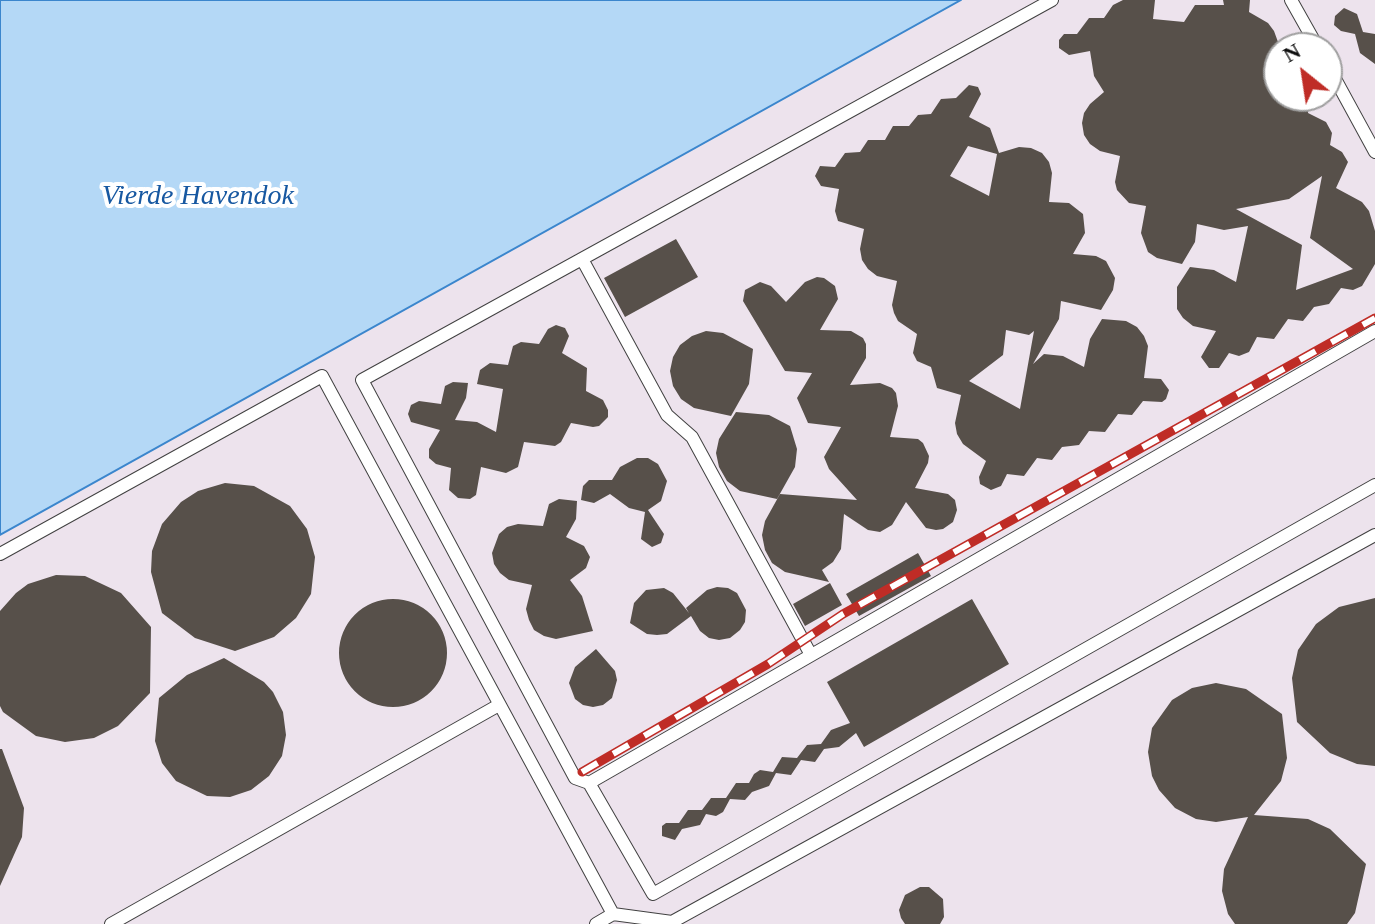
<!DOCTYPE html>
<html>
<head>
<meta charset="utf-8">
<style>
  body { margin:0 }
  #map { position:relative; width:1375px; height:924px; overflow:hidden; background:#fffdef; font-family:Georgia,serif }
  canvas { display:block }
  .north { position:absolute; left:1263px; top:32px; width:80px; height:80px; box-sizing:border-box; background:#fff; border:2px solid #9f9f9f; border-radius:50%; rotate:330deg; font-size:22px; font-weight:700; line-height:32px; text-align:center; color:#0e0e0e }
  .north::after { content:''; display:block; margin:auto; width:28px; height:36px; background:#bf2c26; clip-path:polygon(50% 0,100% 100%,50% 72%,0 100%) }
</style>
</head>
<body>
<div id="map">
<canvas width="1375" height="924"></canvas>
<div class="north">N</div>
</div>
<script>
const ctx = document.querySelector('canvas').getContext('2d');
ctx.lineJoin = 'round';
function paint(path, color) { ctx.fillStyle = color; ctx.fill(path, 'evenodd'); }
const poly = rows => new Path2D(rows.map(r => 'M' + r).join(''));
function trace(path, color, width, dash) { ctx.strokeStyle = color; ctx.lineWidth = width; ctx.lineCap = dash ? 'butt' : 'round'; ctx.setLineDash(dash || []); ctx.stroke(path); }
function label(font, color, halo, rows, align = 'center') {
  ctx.font = font + ' Georgia,serif'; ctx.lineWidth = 8; ctx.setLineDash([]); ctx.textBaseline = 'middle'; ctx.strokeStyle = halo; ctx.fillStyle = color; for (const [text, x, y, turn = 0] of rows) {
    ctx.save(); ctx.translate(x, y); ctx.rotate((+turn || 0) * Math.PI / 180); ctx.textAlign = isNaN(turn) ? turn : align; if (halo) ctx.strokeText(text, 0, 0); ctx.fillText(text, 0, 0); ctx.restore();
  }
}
paint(poly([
  [961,0,1375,0,1375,924,0,924,0,535],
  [1279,48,1327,48,1327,96,1279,96]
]), '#ede3ed');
const water = poly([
  [0,0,961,0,0,535,0,0]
]);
paint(water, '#b4d8f6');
trace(water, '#3b86cd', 2);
paint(poly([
  [1123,0,1155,0,1153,19,1184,22,1195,5,1224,5,1223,0,1250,0,1249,12,1268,23,1274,31,1278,42,1274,77,1279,76,1279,96,1310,96,1308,113,1326,122,1332,133,1330,145,1342,152,1348,162,1336,188,1362,202,1369,211,1375,231,1375,264,1362,286,1353,290,1341,288,1329,304,1314,307,1303,321,1288,319,1274,339,1257,337,1249,352,1239,356,1229,353,1219,368,1209,368,1201,357,1216,331,1193,326,1183,318,1177,309,1177,287,1190,267,1214,270,1236,282,1248,226,1224,230,1197,224,1195,242,1182,264,1157,258,1148,252,1141,233,1146,206,1129,203,1117,190,1115,182,1120,156,1100,151,1090,144,1084,135,1082,123,1084,113,1090,104,1104,92,1094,76,1090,51,1069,55,1059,48,1059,40,1064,34,1077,34,1089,18,1104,18,1113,5],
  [1322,176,1310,238,1353,269,1296,290,1302,245,1236,209,1289,199],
  [1344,8,1357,14,1363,32,1375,34,1375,64,1360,53,1355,34,1341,31,1334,25,1335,16],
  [969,85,978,87,981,94,969,117,990,128,999,153,1019,147,1031,148,1042,153,1049,162,1052,173,1049,202,1069,203,1083,214,1085,233,1073,254,1096,256,1106,261,1115,278,1113,290,1101,310,1061,301,1059,319,1033,364,1044,354,1063,356,1084,367,1090,339,1102,319,1126,321,1137,327,1144,336,1148,346,1144,378,1161,379,1169,390,1166,399,1162,402,1143,401,1132,415,1118,414,1105,432,1089,431,1079,445,1062,447,1052,460,1037,458,1024,476,1007,474,1001,486,991,490,980,484,979,477,986,461,963,444,957,434,955,423,961,395,937,388,931,367,917,361,913,353,917,334,898,321,894,313,892,305,897,281,877,276,868,269,862,260,860,249,864,229,838,221,835,211,839,189,821,186,815,176,820,166,835,167,845,153,860,152,868,140,885,140,893,126,909,126,918,115,931,114,941,99,956,98],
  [968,146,997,154,989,196,950,176],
  [1006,330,1029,335,1034,331,1020,409,969,381,1003,355],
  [676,239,698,277,625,317,604,278],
  [817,277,824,278,835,286,838,299,820,330,851,331,863,338,866,344,866,358,850,385,880,383,892,388,896,393,898,406,890,437,918,439,923,443,929,456,928,463,915,488,948,494,955,500,957,510,953,522,943,529,936,530,926,528,906,502,892,525,880,532,868,530,844,514,841,549,833,562,822,570,829,582,785,572,772,563,765,550,762,535,765,521,780,494,857,500,829,469,824,457,841,427,808,423,797,398,812,373,785,371,743,301,745,290,760,282,771,286,786,302,805,282],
  [556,325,565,328,569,336,562,353,587,368,586,391,603,400,608,410,608,417,599,426,593,427,571,423,561,442,555,446,524,442,518,467,506,473,481,467,476,495,470,499,458,498,449,490,451,468,436,464,429,458,429,449,440,430,411,422,408,414,411,405,419,401,441,404,445,386,453,382,468,383,466,398,455,420,477,422,496,432,503,389,477,384,480,370,490,363,508,365,513,346,521,342,539,344,548,329],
  [706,331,723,333,753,349,749,384,731,416,694,408,681,399,673,386,670,371,673,357,680,345,692,336],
  [736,412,769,415,790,426,797,449,795,467,777,499,740,491,727,481,719,467,716,453,719,439],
  [637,458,648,458,658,464,667,481,661,501,648,510,664,534,661,543,652,547,641,539,645,512,629,508,610,494,594,503,581,500,583,486,589,480,612,480,620,467],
  [225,483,254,486,290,506,307,529,315,557,311,594,296,618,274,637,235,651,195,638,162,613,151,572,152,551,162,524,181,502,198,491],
  [559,499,577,501,576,519,566,537,584,546,590,557,586,568,570,580,582,596,593,631,556,639,544,636,534,630,529,620,526,609,532,585,509,580,500,573,494,564,492,553,499,534,507,527,518,524,543,526,549,504],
  [918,553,931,576,859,616,846,594],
  [56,575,85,576,121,593,151,627,150,693,118,726,94,738,65,742,36,736,3,712,0,706,0,611,16,593,28,584],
  [830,583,842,605,805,626,793,604],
  [717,587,728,588,737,593,746,610,745,622,740,630,730,638,719,640,709,638,700,631,691,616,667,634,657,635,647,634,630,623,634,603,646,590,664,588,673,593,689,613,686,608,707,590],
  [1375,598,1375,766,1357,764,1330,753,1297,722,1292,678,1298,650,1316,624,1339,607],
  [972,599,1009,664,864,747,856,733,839,747,824,749,815,762,801,760,791,775,776,773,769,786,752,792,745,800,730,799,723,812,716,816,706,814,700,825,682,829,675,840,662,836,662,826,666,823,679,823,688,810,702,810,711,798,726,798,736,783,749,783,754,774,760,770,773,772,782,757,797,758,807,745,821,744,831,730,850,723,827,682],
  '339 653a54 54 0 1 1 108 0a54 54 0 1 1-108 0Z',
  [596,649,615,671,617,680,612,698,603,705,593,707,583,705,575,699,569,683,575,667],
  [224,658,264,682,273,692,283,712,286,735,282,756,269,776,251,790,230,797,207,796,176,781,162,763,155,741,159,698,187,675],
  [1216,683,1246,689,1282,714,1287,758,1281,781,1254,815,1308,819,1330,829,1366,864,1355,913,1347,924,1235,924,1228,914,1222,891,1224,869,1248,817,1216,822,1196,819,1175,808,1159,790,1152,776,1148,752,1152,728,1172,700,1192,688],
  [0,749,2,749,24,808,22,837,0,886],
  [920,887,929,887,943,899,944,917,940,924,905,924,901,918,899,910,905,895]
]), '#57504a');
const service = poly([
  [1052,0,362,380,575,778,589,783,653,894,1375,485],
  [1291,0,1318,48],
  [1327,64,1375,152],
  [582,259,667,415,692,437,811,655],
  [0,554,322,376,613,914],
  [589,783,1375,331],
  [111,924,499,705],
  [596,924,613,914,672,922,1375,535]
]);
trace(service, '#414141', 14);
trace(service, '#fff', 12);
const rail = poly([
  [582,772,768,664,843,614,1375,318]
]);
trace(rail, '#bf2c26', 9);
trace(rail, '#fff', 6, [18]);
label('italic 28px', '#1758a1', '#fff', [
  ["Vierde Havendok",198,197]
]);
</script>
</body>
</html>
